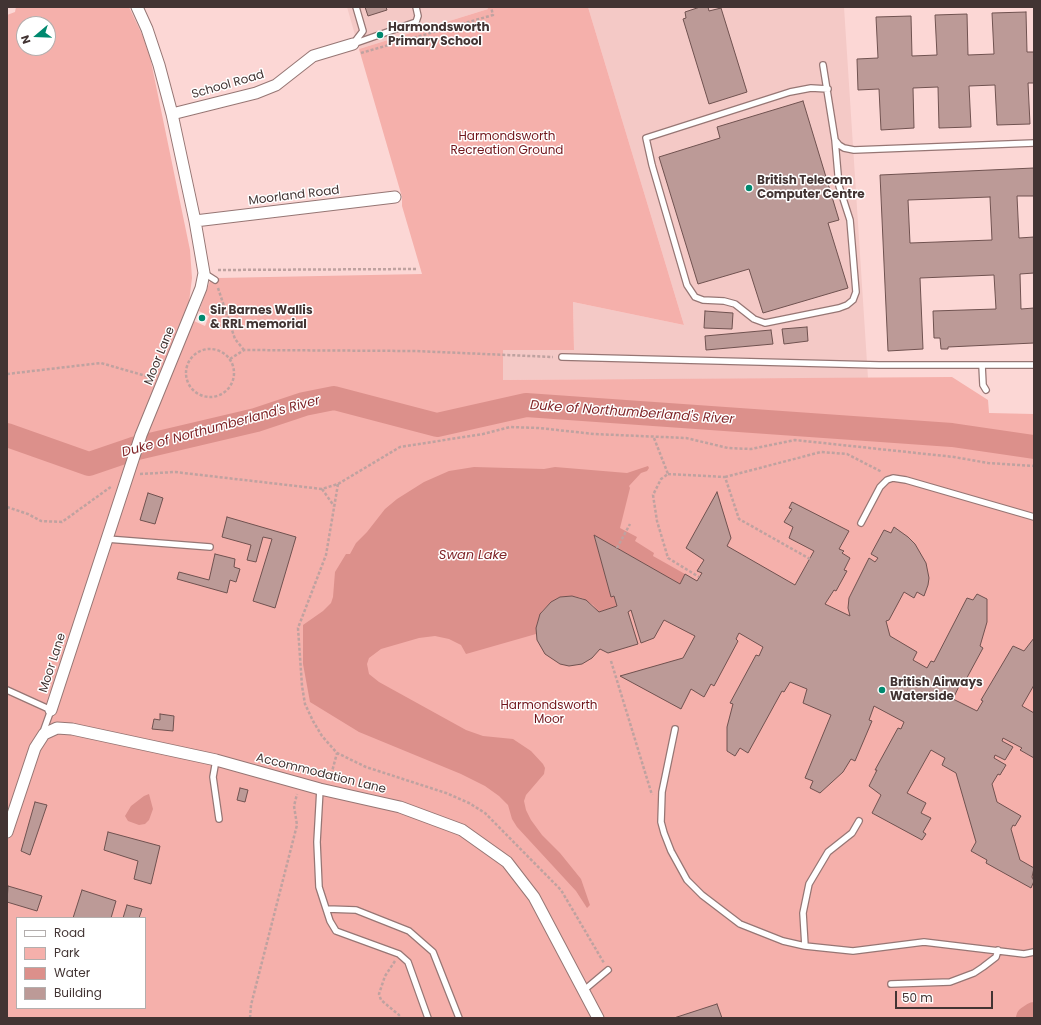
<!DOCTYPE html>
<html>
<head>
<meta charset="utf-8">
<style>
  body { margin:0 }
  #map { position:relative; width:1041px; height:1025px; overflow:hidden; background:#fcd7d5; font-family:Poppins,sans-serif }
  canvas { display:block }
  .frame { position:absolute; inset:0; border:8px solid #423433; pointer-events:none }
  .legend { position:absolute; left:16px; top:917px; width:130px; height:92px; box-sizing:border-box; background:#fff; border:1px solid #b3aead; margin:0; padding:5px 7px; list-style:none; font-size:12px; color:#423433 }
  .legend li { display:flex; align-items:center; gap:8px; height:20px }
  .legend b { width:20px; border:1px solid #b3aead }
  .north { position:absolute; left:16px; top:16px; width:40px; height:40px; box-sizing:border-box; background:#fff; border:1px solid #b3aead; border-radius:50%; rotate:251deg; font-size:11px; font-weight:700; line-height:16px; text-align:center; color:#423433 }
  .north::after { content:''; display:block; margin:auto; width:14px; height:18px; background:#00896f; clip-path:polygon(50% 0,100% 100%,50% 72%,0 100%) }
  .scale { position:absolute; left:895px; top:991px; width:98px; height:18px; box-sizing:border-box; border:2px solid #423433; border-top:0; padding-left:5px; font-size:12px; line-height:14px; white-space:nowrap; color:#423433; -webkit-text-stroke:3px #fff; paint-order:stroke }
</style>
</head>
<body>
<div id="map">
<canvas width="1041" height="1025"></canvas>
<div class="frame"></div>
<ul class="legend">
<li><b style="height:5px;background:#fff"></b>Road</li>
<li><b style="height:11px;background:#f5b0ab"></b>Park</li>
<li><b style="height:11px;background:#dc908b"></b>Water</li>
<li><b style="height:11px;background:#bc9a97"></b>Building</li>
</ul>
<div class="north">N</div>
<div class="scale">50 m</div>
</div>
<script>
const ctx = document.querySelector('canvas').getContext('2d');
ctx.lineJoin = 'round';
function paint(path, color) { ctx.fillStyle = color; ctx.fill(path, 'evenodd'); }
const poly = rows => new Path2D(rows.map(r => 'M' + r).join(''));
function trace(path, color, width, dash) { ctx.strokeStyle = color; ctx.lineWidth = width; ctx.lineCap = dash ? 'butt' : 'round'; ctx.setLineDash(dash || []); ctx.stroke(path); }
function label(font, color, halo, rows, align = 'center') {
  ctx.font = font + ' Poppins,sans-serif'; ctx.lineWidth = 3; ctx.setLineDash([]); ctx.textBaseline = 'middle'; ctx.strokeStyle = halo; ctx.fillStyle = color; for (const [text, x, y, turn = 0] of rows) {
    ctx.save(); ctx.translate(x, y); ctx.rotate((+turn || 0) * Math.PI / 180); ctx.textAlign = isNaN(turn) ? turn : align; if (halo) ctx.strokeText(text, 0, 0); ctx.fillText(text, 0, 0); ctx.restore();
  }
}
paint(poly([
  [347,7,487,7,488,9,359,49],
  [588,7,844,7,868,378,503,380,502,350,574,350,573,302,684,325]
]), '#f4c9c6');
paint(poly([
  [16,7,129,7,148,47,190,250,192,278,189,302,134,449,256,420,304,404,334,398,437,425,526,405,952,435,1034,447,1034,1018,7,1018,7,15,15,12],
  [24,24,48,24,48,48,24,48],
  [17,918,145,918,145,1008,17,1008],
  [487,7,588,7,684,325,573,302,574,350,503,350,503,380,952,377,988,400,989,413,1034,414,1034,442,952,430,526,401,438,417,335,391,312,395,144,441,194,321,205,326,209,316,199,311,210,281,218,278,422,274,402,206,402,197,359,49,488,9]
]), '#f5b0ab');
paint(poly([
  [648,466,649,468,647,471,641,473,629,486,630,488,620,528,637,537,635,541,654,553,653,556,685,574,680,584,594,535,611,597,614,596,617,606,599,612,593,605,582,598,572,596,560,597,551,602,542,611,537,623,536,634,466,654,461,645,449,639,435,636,419,638,381,649,369,658,367,664,369,674,379,682,466,730,483,736,513,739,531,751,543,764,545,768,544,774,526,795,524,801,526,810,531,820,542,835,560,853,581,879,590,905,587,908,576,891,517,827,512,819,508,805,499,796,485,786,461,774,359,732,310,702,303,664,303,625,323,611,331,603,333,597,335,572,346,554,350,554,356,543,367,532,385,509,397,499,424,482,449,471,474,467,544,469,555,467,627,473],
  [149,794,153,809,149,820,145,824,139,825,128,821,125,816,131,806,144,796]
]), '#dc908b');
trace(poly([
  [7,435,89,464,133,449,256,420,304,404,334,398,437,425,526,405,952,435,1034,447],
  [1028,1018,1034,1014]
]), '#dc908b', 24);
const building = poly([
  [365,7,386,7,387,10,368,16,365,7],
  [700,7,708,7,709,11,721,8,747,92,709,104,683,19,686,18,685,12,700,7],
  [1026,12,1027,52,1034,52,1034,83,1028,83,1030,124,997,125,995,85,969,86,971,127,939,128,938,87,913,88,914,128,881,130,879,89,858,90,857,59,878,58,876,17,911,16,912,56,937,55,935,15,967,14,968,55,994,54,992,13,1026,12],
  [803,101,839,220,828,223,848,288,763,313,749,269,698,284,659,157,720,138,717,127,803,101],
  [1034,168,1034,196,1017,196,1019,238,1034,237,1034,273,1020,274,1021,309,1034,308,1034,343,948,347,948,349,941,349,940,338,934,338,933,311,996,309,994,275,920,278,923,349,888,351,880,175,1034,168],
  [990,197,992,240,910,243,908,200,990,197],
  [705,311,733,313,732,329,704,328,705,311],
  [807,327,808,341,784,344,782,329,807,327],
  [771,330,773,344,706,350,705,336,771,330],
  [717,492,731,538,727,546,795,585,814,551,789,538,793,527,784,522,792,509,789,508,792,502,849,531,839,549,844,551,842,553,850,558,844,570,847,571,836,591,834,590,825,604,850,616,848,608,849,598,869,558,875,562,878,558,871,554,884,530,891,533,894,527,908,537,915,544,926,563,929,578,928,585,924,596,917,592,914,598,904,592,889,620,886,621,890,636,917,652,913,660,927,668,931,661,934,662,967,598,973,600,977,594,987,599,987,622,980,646,983,648,963,685,960,684,953,699,977,711,983,701,981,700,1013,646,1024,651,1034,638,1034,685,1022,706,1034,713,1034,758,1020,750,1022,748,1003,738,1002,741,1013,747,1005,760,995,755,994,758,1006,765,1000,775,998,774,992,784,997,802,1021,816,1015,826,1013,825,1011,829,1020,860,1034,868,1032,877,1034,881,1031,888,986,863,987,860,971,851,976,842,956,773,942,765,945,758,931,750,907,793,926,803,921,813,931,818,923,832,926,834,922,840,872,813,881,795,869,786,877,770,875,770,898,728,901,729,904,722,874,706,869,720,872,721,855,761,851,759,843,772,820,793,810,788,813,781,805,778,831,715,803,703,807,689,790,682,784,692,782,691,748,753,740,748,735,756,727,751,727,727,733,704,730,703,756,655,759,656,763,647,739,633,736,639,738,641,714,686,711,684,704,697,691,689,681,709,620,676,683,658,695,636,664,620,654,638,641,643,631,610,628,612,638,644,608,653,600,649,592,658,582,664,569,666,560,664,545,654,537,640,536,628,540,614,551,602,560,597,572,596,586,600,599,612,617,606,614,596,611,597,594,535,680,584,685,574,697,581,702,573,697,571,704,560,686,548,717,492],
  [148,493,163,498,155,524,140,520,148,493],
  [227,517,296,537,275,608,253,601,272,539,263,537,256,562,247,560,251,545,222,537,227,517],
  [215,554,235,559,234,567,240,569,236,582,230,580,227,593,177,579,179,572,209,580,215,554],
  [160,714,174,716,173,731,152,729,154,719,160,720,160,714],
  [240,788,248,790,245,802,237,800,240,788],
  [35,802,47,805,30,855,21,851,35,802],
  [108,832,160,846,151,884,134,879,138,861,104,850,108,832],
  [8,886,42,896,37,911,7,902,8,886],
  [82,890,116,901,111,918,73,918,82,890],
  [127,905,142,909,139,918,123,918,127,905],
  [717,1004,722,1018,674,1018,717,1004]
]);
paint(building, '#bc9a97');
trace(building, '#705250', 1);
const service = poly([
  [353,44,416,22,418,16,416,7],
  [353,44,363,31,356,7],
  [823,65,835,140,839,145,844,148,854,150,1034,143],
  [828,89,811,88,790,92,646,138,652,165,687,285,695,297,703,300,724,301,735,304,754,319,765,323,839,308,847,305,853,300,856,292,850,220,839,186,835,140],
  [204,273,215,280],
  [562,357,879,365,1034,365],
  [982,365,983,385,986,390],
  [861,523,880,487,887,480,893,478,906,480,1034,517],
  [107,539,210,547],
  [7,690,51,710,42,735],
  [675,729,662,792,661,822,664,833,671,851,687,880,702,895,740,924,783,941,805,946,853,951,924,942,1024,954,1034,952],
  [216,760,213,777,219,819],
  [320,789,317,842,319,887,330,921,336,931,399,954,408,962,428,1018],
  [327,909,356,910,409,931,433,952,459,1018],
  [805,946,803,913,809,884,828,852,852,833,859,821],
  [891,984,950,982,974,973,983,967,996,957,998,950],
  [583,991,608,970]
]);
const minor = poly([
  [172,114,256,93,276,85,313,56,353,44],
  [195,221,395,197],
  [51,710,141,435,201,288,204,273,195,221,172,114,159,65,147,29,137,7],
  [7,832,35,748,44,734,57,728,72,729,216,760,320,789,400,807,462,830,507,862,534,897,598,1018]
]);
trace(service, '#967674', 8);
trace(minor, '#967674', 13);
trace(poly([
  [361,53,493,15,491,7],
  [218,270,417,269],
  [218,288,235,339,244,350],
  '186 373a24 24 0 1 1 48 0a24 24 0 1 1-48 0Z',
  [230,359,244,350,415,351,553,357],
  [7,374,101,363,153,378],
  [654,438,668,474,661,479,653,495,657,521,668,558,699,577],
  [140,474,175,472,322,489,338,484,400,447,483,434,510,427,539,428,594,434,686,438,728,448,751,449,795,440,954,457,988,463,1034,466],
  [668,474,725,477,739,519,810,559],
  [725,477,821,452,847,454,882,472],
  [338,484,326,555,298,628,302,686,305,704,313,721,322,736,337,753,366,767,446,793,469,803,485,813,561,890,604,963],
  [322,489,334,506],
  [7,507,28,514,41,521,62,522,112,486],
  [617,548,630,524],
  [611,661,652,795],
  [330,779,337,753],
  [395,961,385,976,379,994,381,1000,399,1015,399,1018],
  [250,1018,251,1005,297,825,294,806,297,794]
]), '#bfa2a0', 2.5, [3, 2]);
trace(service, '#fff', 5.5);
trace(minor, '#fff', 11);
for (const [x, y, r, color] of [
  [380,35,4,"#00896f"],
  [749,188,4,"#00896f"],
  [202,318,4,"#00896f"],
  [882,690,4,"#00896f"]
]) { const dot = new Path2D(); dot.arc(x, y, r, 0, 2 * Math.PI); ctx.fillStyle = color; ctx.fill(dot); trace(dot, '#fff', 1.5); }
label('bold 12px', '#423433', '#fff', [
  ["Harmondsworth",388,28],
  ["Primary School",388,42],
  ["British Telecom",757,181],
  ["Computer Centre",757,195],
  ["Sir Barnes Wallis",210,311],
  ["& RRL memorial",210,325],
  ["British Airways",890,683],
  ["Waterside",890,697]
], 'left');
label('12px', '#423433', '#fff', [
  ["School Road",228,85,-16],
  ["Moorland Road",294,196,-7],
  ["Moor Lane",160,356,-68],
  ["Moor Lane",53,663,-72],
  ["Accommodation Lane",321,774,14]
]);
label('12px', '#70151b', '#fff', [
  ["Harmondsworth",507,137],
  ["Recreation Ground",507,151],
  ["Harmondsworth",549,706],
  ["Moor",549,720]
]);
label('italic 13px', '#802528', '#fff', [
  ["Duke of Northumberland's River",632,413,4],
  ["Duke of Northumberland's River",221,427,-15],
  ["Swan Lake",473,556]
]);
</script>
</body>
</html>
